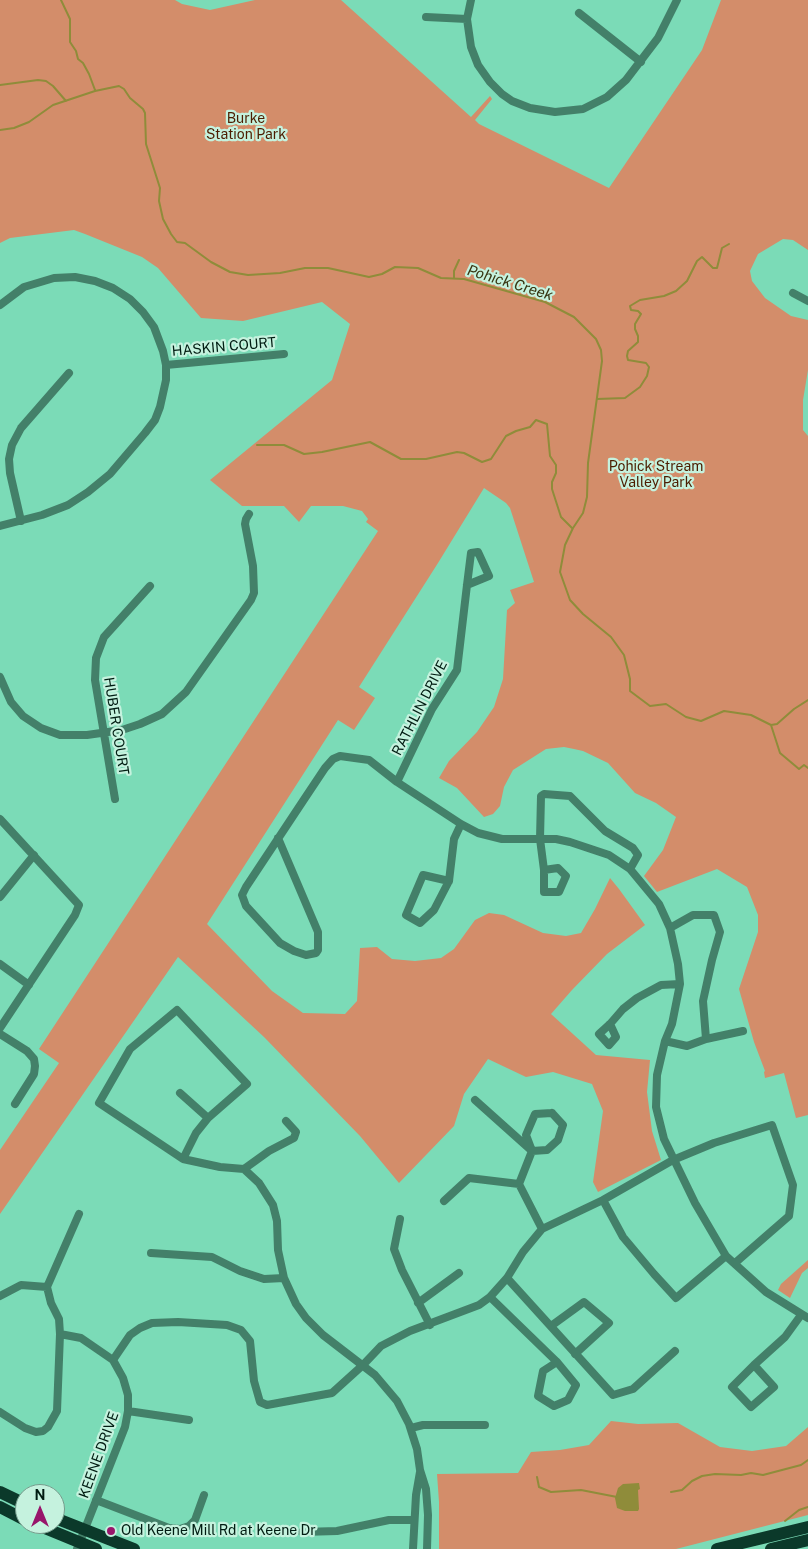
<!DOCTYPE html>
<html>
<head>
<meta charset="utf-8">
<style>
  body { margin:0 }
  #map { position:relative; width:808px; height:1549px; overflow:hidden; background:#7bdbb7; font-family:"Public Sans",sans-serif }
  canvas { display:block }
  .north { position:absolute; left:15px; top:1484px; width:50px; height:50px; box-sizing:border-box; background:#c5f2de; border:1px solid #769c8c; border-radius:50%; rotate:0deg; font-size:14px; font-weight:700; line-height:20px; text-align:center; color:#001c12 }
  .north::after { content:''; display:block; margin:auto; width:18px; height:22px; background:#98156b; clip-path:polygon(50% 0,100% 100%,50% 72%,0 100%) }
</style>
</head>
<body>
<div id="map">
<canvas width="808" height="1549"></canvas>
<div class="north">N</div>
</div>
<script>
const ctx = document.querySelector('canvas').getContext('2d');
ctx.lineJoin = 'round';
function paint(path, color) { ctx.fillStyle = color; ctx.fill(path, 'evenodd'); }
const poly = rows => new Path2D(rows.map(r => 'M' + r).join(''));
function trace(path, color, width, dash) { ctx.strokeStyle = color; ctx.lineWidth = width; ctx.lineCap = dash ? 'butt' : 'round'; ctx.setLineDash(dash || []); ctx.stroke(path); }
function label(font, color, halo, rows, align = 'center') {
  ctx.font = font + ' "Public Sans",sans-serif'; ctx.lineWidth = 4.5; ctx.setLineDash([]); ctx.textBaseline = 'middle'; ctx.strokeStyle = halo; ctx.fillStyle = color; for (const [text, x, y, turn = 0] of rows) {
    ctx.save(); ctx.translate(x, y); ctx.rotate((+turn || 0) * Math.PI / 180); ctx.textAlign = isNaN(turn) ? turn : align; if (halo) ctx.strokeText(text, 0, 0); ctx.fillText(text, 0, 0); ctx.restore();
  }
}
paint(poly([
  [0,0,175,0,182,4,210,10,255,0,341,0,471,117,490,96,492,99,475,120,479,124,609,188,702,50,721,0,808,0,808,250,793,240,783,239,758,254,750,271,752,281,765,298,791,316,808,320,808,370,803,400,803,430,808,436,808,1115,796,1118,784,1073,765,1078,764,1072,765,1071,754,1042,739,989,758,932,758,915,747,887,717,869,657,892,644,876,663,850,676,817,656,803,635,793,608,763,583,751,574,749,564,747,546,749,513,770,504,787,500,806,493,814,484,817,457,788,439,778,449,761,477,732,494,707,503,679,507,610,515,603,510,590,534,582,510,508,506,503,484,488,438,563,359,687,375,698,354,730,338,720,207,924,272,991,303,1013,345,1014,357,1001,360,948,377,947,392,959,415,961,441,958,454,949,475,920,489,913,504,915,543,933,566,936,581,933,595,909,610,878,619,889,645,925,607,954,572,990,551,1014,596,1055,650,1060,647,1092,652,1131,661,1160,598,1192,593,1182,603,1111,592,1084,553,1072,526,1077,488,1059,464,1094,454,1126,399,1183,360,1136,264,1037,178,957,0,1214,0,1150,59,1063,39,1049,378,531,366,522,368,519,362,511,343,506,311,506,299,522,284,506,242,506,210,480,332,380,350,324,322,302,243,321,201,318,158,268,142,257,85,234,74,230,10,238,0,243],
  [808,1260,808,1268,802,1273,790,1298,778,1290,781,1284],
  [611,1421,638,1424,678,1423,720,1447,752,1451,786,1446,808,1427,808,1515,676,1549,439,1549,439,1502,437,1474,518,1473,531,1452,560,1450,589,1445]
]), '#d38d6a');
paint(poly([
  [639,1483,640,1489,638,1490,639,1509,638,1511,625,1511,617,1508,615,1498,618,1488,623,1484]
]), '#8f8c3a');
trace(poly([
  [61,0,70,19,70,42,76,51,78,59,83,63,89,74,95,90],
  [0,85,38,80,46,81,53,86,66,101],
  [0,130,14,128,29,122,53,105,95,91,119,86,124,89,130,98,143,109,145,113,146,144,160,188,159,201,163,219,171,234,177,242,185,243,211,262,230,272,248,275,280,273,305,268,328,268,369,277,382,274,395,267,418,268,441,278,464,279,545,302,574,317,596,339,601,350,602,361,588,463,587,497,583,513,573,528,565,545,560,572,570,600,583,614,611,637,624,655,630,679,630,691,650,706,666,704,686,717,701,721,724,711,751,715,771,725,780,753,799,769,804,765,808,768],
  [454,278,454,271,459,260],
  [597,399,625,398,640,387,647,376,649,367,646,363,628,360,627,356,628,351,638,342,638,336,635,329,635,324,641,314,638,311,631,310,630,306,640,300,664,296,676,291,687,281,697,261,702,257,713,268,717,268,722,248,729,244],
  [257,445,284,445,304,454,322,452,370,442,401,459,426,459,457,452,464,453,482,462,491,459,506,436,516,431,530,427,536,420,547,424,550,456,556,465,556,473,552,482,552,489,561,517,572,528],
  [771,725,777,724,794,709,808,700],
  [537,1477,539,1487,551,1492,581,1490,617,1497],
  [671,1492,682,1490,692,1481,702,1476,715,1474,741,1475,751,1473,763,1475,801,1465,808,1460],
  [785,1521,799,1510,808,1507]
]), '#8f8c3a', 2);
trace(poly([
  [471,0,467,19,471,47,478,65,490,82,502,94,512,101,530,108,555,112,583,109,607,97,626,80,658,38,677,0],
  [579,13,641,62],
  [426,17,467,19],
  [793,293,808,301],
  [0,305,24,287,54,278,75,277,95,281,113,288,130,299,143,312,154,327,163,351,166,365,166,380,160,407,155,420,145,433,110,474,88,492,68,505,42,515,0,526],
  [166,365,284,354],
  [21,521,10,473,9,459,12,445,21,428,69,373],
  [0,677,11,702,23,716,41,728,60,735,87,735,122,730,140,724,162,714,186,692,251,600,254,593,253,566,245,524,246,519,249,514],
  [397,782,432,709,457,670,467,585,471,553,478,552,489,576,467,585],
  [115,799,95,680,96,658,104,637,150,586],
  [0,819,79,905,75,915,0,1028],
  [278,838,318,932,318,950,316,953,306,955,294,951,280,943,246,906,242,895,246,887,303,801,325,768,333,759,340,756,369,760,397,782,461,824,478,833,502,839,556,839,570,842,609,855,630,869,659,904,670,928,678,964,680,984,672,1024,665,1041,657,1075,656,1107,664,1139,695,1203,726,1256,766,1292,808,1318],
  [544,870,558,868,566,876,559,892,544,892,544,870,540,839,541,796,544,794,570,796,605,831,633,848,638,855,630,869],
  [449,881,434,910,420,923,406,915,423,875,449,881,454,839,461,824],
  [0,897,34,855],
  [670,928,693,915,714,915,720,932,712,960,703,1001,706,1039,743,1031],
  [0,964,29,985],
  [610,1024,616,1037,609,1045,599,1034,610,1024,623,1009,637,998,661,985,680,984],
  [0,1034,27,1051,34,1059,35,1066,34,1074,15,1104],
  [665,1041,687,1046,706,1039],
  [180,1093,208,1118],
  [552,1113,563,1125,558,1140,547,1150,532,1151,526,1135,535,1114,552,1113],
  [183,1159,196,1133,208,1118,247,1084,177,1010,130,1049,99,1103,183,1159,220,1167,244,1169],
  [244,1169,259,1183,273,1205,277,1221,278,1250,284,1278,296,1304,306,1318,323,1335,375,1375,397,1401,409,1424,417,1449,420,1470,426,1489,428,1515,427,1549],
  [244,1169,269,1151,294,1138,296,1132,286,1121],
  [519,1184,542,1229],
  [603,1200,623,1237,654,1274,676,1298,726,1256],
  [444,1201,469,1178,519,1184,532,1151,475,1100],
  [400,1219,394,1249,402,1270,430,1325],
  [151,1253,212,1257,240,1271,264,1279,284,1278],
  [507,1278,613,1395,633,1389,675,1351],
  [47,1287,51,1303,59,1319,60,1334,81,1338,113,1360,123,1378,128,1395,128,1411,125,1427,77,1549],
  [47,1287,79,1214],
  [0,1296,21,1285,47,1287],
  [490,1297,557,1362,576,1385,568,1400,554,1406,538,1396,543,1371,557,1362],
  [418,1303,459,1273],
  [551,1326,584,1302,609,1323,575,1354],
  [113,1360,130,1335,140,1328,152,1323,178,1322,227,1325,241,1330,250,1341,254,1381,260,1402,267,1405,332,1393,363,1365,381,1346,410,1331,479,1305,490,1297,507,1278,523,1252,542,1229,603,1200,673,1160,714,1143,772,1125,793,1185,789,1216,735,1263],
  [754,1365,774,1387,751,1407,732,1387,754,1365],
  [754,1365,785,1337,801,1315],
  [128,1411,189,1420],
  [0,1412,25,1428,36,1432,43,1431,48,1427,57,1411,60,1334],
  [411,1428,423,1425,485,1425],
  [96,1500,169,1528,180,1529,189,1526,195,1520,204,1495],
  [302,1532,337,1531,389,1520,414,1520],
  [413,1549,416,1495,420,1472]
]), '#438069', 8);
trace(poly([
  [0,1492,25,1504],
  [0,1507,25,1520],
  [55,1518,134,1549],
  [35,1524,96,1549],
  [717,1549,808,1527],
  [771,1549,808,1540]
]), '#0b392a', 12);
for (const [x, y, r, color] of [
  [111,1531,5,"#98156b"]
]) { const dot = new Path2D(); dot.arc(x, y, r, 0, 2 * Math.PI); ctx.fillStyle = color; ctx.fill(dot); trace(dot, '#c5f2de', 2); }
label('14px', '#4c1d01', '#c5f2de', [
  ["Burke",246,119],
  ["Station Park",246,135],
  ["Pohick Stream",656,467],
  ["Valley Park",656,483]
]);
label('14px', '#001c12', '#c5f2de', [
  ["HASKIN COURT",224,347,-5],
  ["RATHLIN DRIVE",420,708,-63],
  ["HUBER COURT",116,726,81],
  ["KEENE DRIVE",99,1455,-70]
]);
label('14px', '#001c12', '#c5f2de', [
  ["Old Keene Mill Rd at Keene Dr",121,1531]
], 'left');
label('italic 15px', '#383613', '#c5f2de', [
  ["Pohick Creek",510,283,17]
]);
</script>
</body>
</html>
